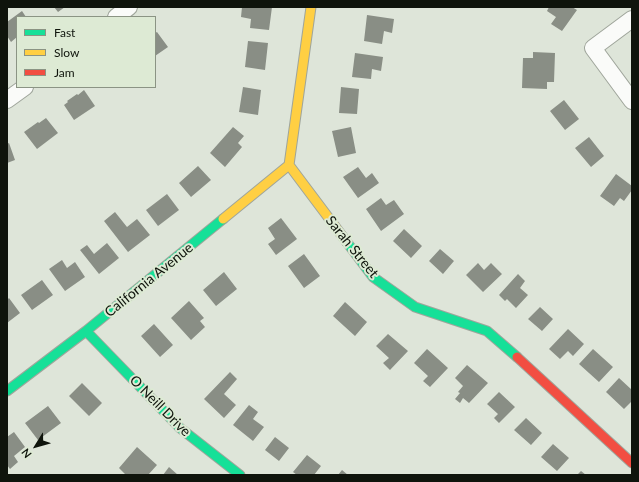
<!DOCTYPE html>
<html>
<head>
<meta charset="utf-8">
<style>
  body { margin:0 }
  #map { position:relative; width:639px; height:482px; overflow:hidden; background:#dee5d9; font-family:Lato,sans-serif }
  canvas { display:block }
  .frame { position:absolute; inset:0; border:8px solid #0f140c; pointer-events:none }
  .legend { position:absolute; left:16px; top:16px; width:140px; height:72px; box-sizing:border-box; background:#ddead4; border:1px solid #8b9484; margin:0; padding:5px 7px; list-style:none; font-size:12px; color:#0f140c }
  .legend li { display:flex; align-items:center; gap:8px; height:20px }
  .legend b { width:20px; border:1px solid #8b9484 }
  .north { position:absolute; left:16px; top:426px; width:40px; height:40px; -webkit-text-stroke:3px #ddead4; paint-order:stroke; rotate:233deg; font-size:11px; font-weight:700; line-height:16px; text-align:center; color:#0f140c }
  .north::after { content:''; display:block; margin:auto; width:14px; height:18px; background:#0f140c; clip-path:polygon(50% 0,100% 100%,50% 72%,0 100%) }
</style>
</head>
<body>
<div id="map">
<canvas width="639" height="482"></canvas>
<div class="frame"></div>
<ul class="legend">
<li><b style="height:5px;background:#16e098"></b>Fast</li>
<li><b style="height:5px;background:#ffcf43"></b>Slow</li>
<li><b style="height:5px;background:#f24e42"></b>Jam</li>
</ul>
<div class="north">N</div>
</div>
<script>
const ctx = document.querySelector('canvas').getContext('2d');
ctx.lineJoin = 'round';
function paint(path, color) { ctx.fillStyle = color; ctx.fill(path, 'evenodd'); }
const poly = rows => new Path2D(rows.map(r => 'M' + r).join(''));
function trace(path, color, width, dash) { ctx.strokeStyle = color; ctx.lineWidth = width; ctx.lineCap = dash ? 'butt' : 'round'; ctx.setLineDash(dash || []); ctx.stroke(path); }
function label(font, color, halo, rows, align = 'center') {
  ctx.font = font + ' Lato,sans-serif'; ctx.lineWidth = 4; ctx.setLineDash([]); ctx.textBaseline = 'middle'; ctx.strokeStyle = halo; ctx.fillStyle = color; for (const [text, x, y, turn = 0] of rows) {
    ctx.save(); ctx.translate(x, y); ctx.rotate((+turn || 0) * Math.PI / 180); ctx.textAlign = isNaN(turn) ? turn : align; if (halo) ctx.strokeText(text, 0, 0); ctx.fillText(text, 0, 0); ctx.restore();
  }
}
paint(poly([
  [54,7,65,7,58,12],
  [242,7,272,7,269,30,250,28,251,19,241,17],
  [549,7,572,7,577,10,562,31,551,24,556,17,547,11],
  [22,11,26,17,17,17,17,37,11,42,7,36,7,22],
  [367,15,394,19,392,33,384,31,382,44,364,41],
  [157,32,168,47,155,56,155,33],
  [248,41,268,43,265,70,245,67],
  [533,52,555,53,554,82,547,82,547,89,522,88,523,58,533,58],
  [355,53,383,57,381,71,372,69,371,79,352,77],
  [243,87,261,90,258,115,239,112],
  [341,87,359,89,357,114,339,113],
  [84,90,95,106,74,120,64,105,68,102,67,101,77,94,78,95],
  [564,100,579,119,565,130,550,111],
  [46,118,58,133,37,149,24,132,38,122,39,123],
  [233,127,244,136,238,143,242,147,225,167,210,153],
  [351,127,356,153,338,157,332,131],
  [589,137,604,156,591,167,575,148],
  [9,143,15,160,7,163,7,144],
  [198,166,211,180,191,197,179,183],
  [358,167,366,178,372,173,379,183,358,198,343,177],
  [616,174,632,186,632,190,624,201,620,198,614,206,600,196],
  [167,194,179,210,158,226,146,210],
  [381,198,386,205,394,200,404,214,381,231,366,209],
  [115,212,127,227,137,219,150,235,128,252,104,221],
  [281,218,297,239,276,255,268,244,275,239,268,228],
  [404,229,422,246,411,258,393,241],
  [107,243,119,258,99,274,80,250,87,245,94,254],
  [440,249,454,261,443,274,429,261],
  [304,254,320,276,304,288,288,266],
  [62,260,67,268,75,262,85,277,65,291,49,269],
  [478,263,484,270,491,263,502,274,483,292,466,275],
  [224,272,237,289,216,306,203,290],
  [518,274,525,281,520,288,528,295,516,308,507,299,505,301,499,295],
  [42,280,53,295,32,310,21,295],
  [9,298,20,313,7,323,7,300],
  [189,301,204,318,200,321,205,327,191,340,171,318],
  [345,302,367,322,355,336,333,316],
  [540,307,553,319,542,331,528,319],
  [154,324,173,345,160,357,141,336],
  [568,329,584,344,573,356,568,351,560,359,549,349],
  [388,334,408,351,390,370,383,363,389,358,376,346],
  [427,349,448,368,430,387,423,381,428,376,414,363],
  [593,349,613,367,599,382,579,364],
  [467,365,488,383,469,403,463,398,460,403,455,399,460,393,458,392,463,386,455,378],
  [230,372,237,379,224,394,236,405,224,418,204,399],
  [619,378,632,390,632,401,624,409,606,392],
  [82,383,102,403,89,416,69,396],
  [499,392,515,407,499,423,494,418,498,414,487,404],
  [249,405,258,412,253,419,264,427,253,441,233,425],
  [48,406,61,423,38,440,25,423],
  [526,418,542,433,531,445,514,430],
  [14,432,25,447,14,456,18,462,10,469,7,465,7,437],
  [275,437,289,448,279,461,265,450],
  [553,444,569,458,557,471,541,457],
  [137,447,157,465,148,475,126,475,119,468],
  [307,455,321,466,314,475,297,475,293,472],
  [169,467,178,475,163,475],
  [342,470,348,475,338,475],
  [581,471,586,475,577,475]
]), '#898e85');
const street = poly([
  [116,17,129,7],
  [632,19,593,48,632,101],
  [7,100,25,87]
]);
const fast = poly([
  [346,241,373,277,415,307,487,331,517,357],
  [86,331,180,428,240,475],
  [7,391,86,331,223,219]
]);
const slow = poly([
  [311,7,289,165,346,241],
  [223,219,289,165]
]);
const jam = poly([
  [517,357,632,463]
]);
trace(street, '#9fa59b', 18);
trace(fast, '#9fa59b', 11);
trace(slow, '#9fa59b', 11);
trace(jam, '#9fa59b', 11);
trace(street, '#fafbf9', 16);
trace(fast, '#16e098', 9);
trace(slow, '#ffcf43', 9);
trace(jam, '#f24e42', 9);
label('14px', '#0f140c', '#ddead4', [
  ["Sarah Street",352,247,51],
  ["California Avenue",149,280,-39],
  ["O Neill Drive",160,406,45]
]);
</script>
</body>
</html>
